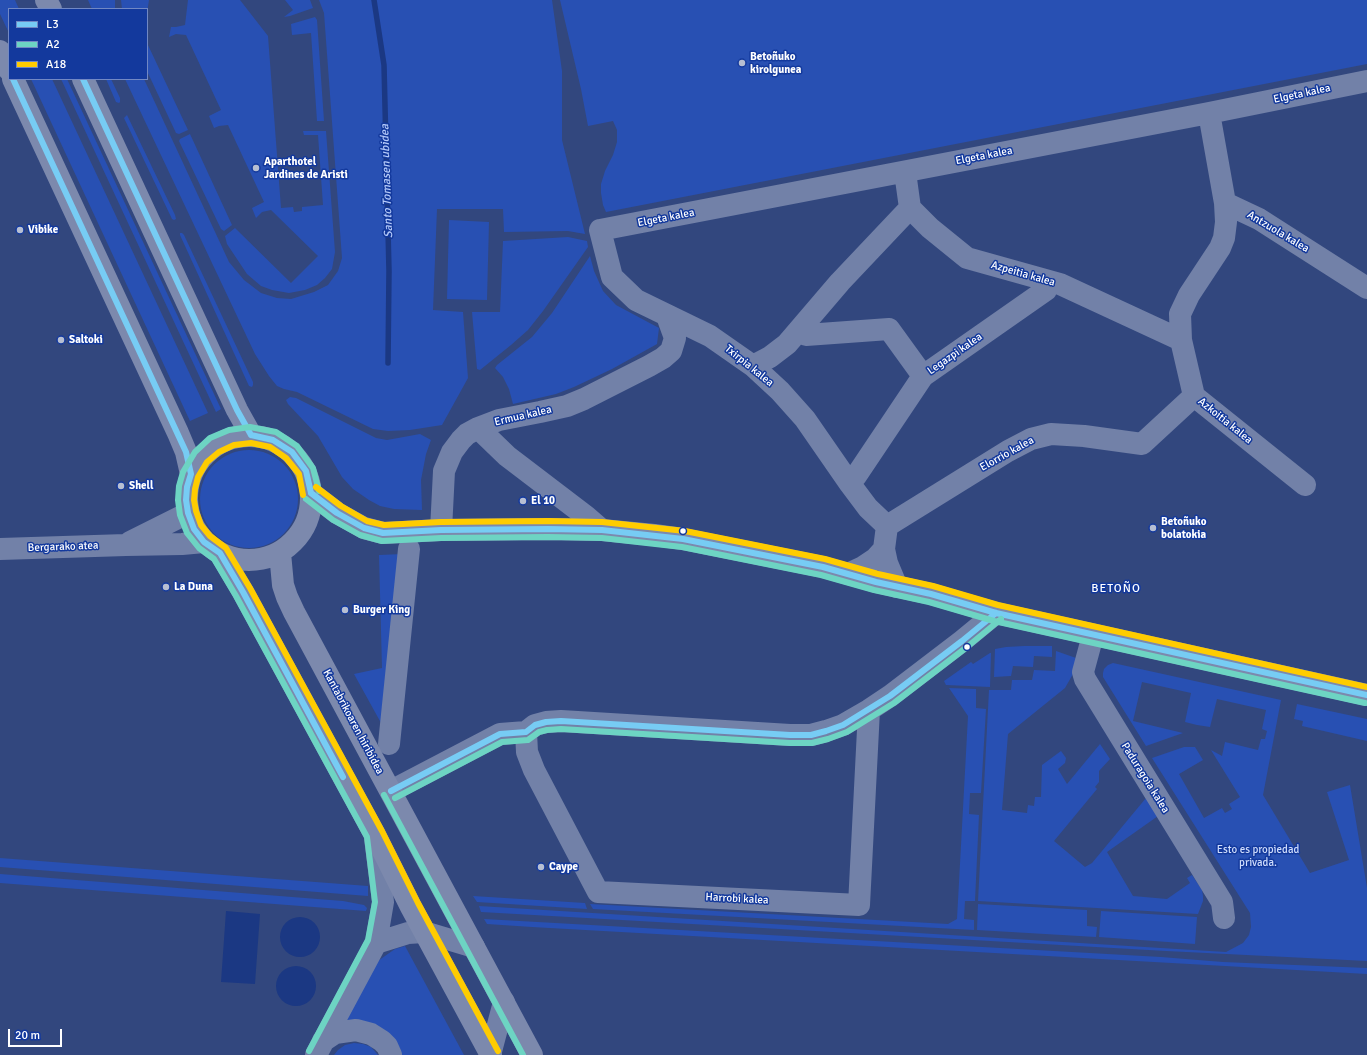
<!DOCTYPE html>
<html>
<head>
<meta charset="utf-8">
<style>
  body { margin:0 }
  #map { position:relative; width:1367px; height:1055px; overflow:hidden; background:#32477e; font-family:Signika,sans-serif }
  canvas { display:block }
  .legend { position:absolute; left:8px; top:8px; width:140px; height:72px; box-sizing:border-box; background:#13399d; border:1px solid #7188c4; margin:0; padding:5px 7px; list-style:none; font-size:12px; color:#fff }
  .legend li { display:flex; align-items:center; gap:8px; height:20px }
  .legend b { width:20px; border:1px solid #7188c4 }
  .scale { position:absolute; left:8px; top:1029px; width:54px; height:18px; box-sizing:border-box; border:2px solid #fff; border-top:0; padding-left:5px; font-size:12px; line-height:14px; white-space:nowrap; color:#fff; -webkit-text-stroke:3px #13399d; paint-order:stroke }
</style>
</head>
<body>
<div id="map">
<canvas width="1367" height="1055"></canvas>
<ul class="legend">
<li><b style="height:5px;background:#77ccf4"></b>L3</li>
<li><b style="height:5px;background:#6dd4c3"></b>A2</li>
<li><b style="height:5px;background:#fc0"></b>A18</li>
</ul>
<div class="scale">20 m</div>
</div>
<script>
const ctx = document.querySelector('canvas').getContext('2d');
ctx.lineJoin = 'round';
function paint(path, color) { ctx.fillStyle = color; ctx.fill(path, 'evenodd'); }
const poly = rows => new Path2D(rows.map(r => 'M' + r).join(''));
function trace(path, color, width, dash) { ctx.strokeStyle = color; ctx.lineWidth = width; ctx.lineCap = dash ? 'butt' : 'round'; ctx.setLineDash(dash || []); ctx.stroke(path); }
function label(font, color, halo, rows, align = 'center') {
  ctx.font = font + ' Signika,sans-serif'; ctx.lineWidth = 3; ctx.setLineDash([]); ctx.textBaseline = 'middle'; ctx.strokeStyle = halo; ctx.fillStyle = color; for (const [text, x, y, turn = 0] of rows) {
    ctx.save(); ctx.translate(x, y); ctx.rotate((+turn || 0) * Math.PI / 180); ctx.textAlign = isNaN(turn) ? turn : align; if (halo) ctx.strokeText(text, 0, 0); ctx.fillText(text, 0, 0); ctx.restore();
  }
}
paint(poly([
  [0,0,15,0,19,9,9,9,9,33,0,14],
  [88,0,115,0,115,9,92,9],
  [121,0,149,0,147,13,147,9,122,9],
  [188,0,240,0,268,36,281,208,293,207,294,212,302,211,302,207,323,205,318,135,304,135,303,131,326,131,335,252,332,269,325,278,317,285,305,290,289,293,272,290,261,286,247,274,227,244,225,236,235,228,291,283,318,256,271,210,262,212,256,218,252,208,264,202,228,125,219,126,214,128,209,116,221,110,186,35,176,34,169,37,171,27,176,27,185,25],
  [285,0,310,0,313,8,290,16,284,17,293,10],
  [319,0,552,0,562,71,562,140,585,234,568,231,504,232,503,209,437,209,433,310,463,312,468,378,442,425,410,430,388,431,373,429,297,392,284,389,277,386,269,376,255,354,125,79,144,79,229,262,244,280,261,293,277,298,291,299,314,292,328,285,338,271,342,258,324,13],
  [560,0,1367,0,1367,64,606,212,603,205,601,193,601,184,605,171,613,155,617,142,617,130,613,121,588,126,581,89],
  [315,17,317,20,324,121,317,121,311,33,292,35,291,24],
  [147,43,188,130,179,134,176,133,147,71],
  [31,79,52,79,208,413,190,421],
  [61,79,67,79,221,409,216,412],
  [106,79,111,79,120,98,120,102,119,103,116,102],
  [127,115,175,215,176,219,174,220,172,219,124,118],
  [190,134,232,225,224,231,221,229,179,141,180,139],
  [449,220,489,222,487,300,447,299],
  [180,233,182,233,184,235,253,382,253,385,252,387,249,386,180,235],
  [568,237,587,241,588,247,543,311,528,330,511,345,480,370,477,369,472,312,500,312,503,241],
  [590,256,594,271,603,291,616,305,659,328,657,344,612,369,574,387,556,394,513,404,509,389,503,377,495,368,497,365,532,337,552,313],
  [290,397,296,398,376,438,387,440,420,434,431,440,426,454,421,480,422,510,394,509,380,506,369,500,353,489,342,477,318,436,288,404,286,400],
  '200 499a49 49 0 1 1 98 0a49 49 0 1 1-98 0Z',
  [403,554,386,732,354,674,382,668,379,555],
  [1024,646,1052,646,1052,657,1034,656,1033,667,1013,666,1011,676,994,677,995,649,1006,647],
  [1056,651,1076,658,1073,674,1065,688,1008,734,1002,810,1027,813,1028,805,1034,806,1035,797,1041,797,1042,765,1061,751,1066,758,1065,763,1058,769,1067,784,1100,744,1110,759,1099,771,1099,782,1095,787,1097,789,1054,841,1085,867,1092,863,1146,798,1158,816,1107,852,1133,896,1167,899,1190,883,1187,878,1192,875,1202,890,1203,896,1203,901,1198,914,978,901,989,690,1011,690,1012,680,1032,680,1034,670,1055,671],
  [990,653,991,653,990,687,946,685,944,681,971,662,973,664],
  [1113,663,1281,700,1263,795,1310,873,1349,860,1327,792,1350,785,1367,888,1367,961,1166,951,481,912,479,906,1226,952,1243,943,1249,935,1251,927,1250,913,1152,758,1184,747,1195,747,1203,760,1179,774,1204,818,1222,808,1225,813,1232,809,1229,804,1240,797,1211,750,1222,756,1225,742,1258,750,1261,739,1265,739,1267,731,1262,729,1266,710,1217,699,1210,727,1197,725,1185,722,1191,693,1142,682,1133,721,1183,733,1146,746,1103,677,1103,673,1104,669,1108,665],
  [949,688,976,689,976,708,986,709,981,793,970,793,969,814,979,815,975,901,965,901,964,919,974,920,974,930,593,909,590,904,948,924,957,919,968,716],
  [1297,704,1367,719,1367,741,1302,726,1303,721,1294,719],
  [0,858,368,886,368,896,0,867],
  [0,874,343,901,364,905,367,908,366,911,0,883],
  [473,896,585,903,587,909,477,902],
  [978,904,1087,910,1087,926,1097,927,1096,937,977,930],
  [1101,911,1197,917,1195,944,1099,937],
  [484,919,1161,957,1223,962,1367,968,1367,974,532,927,487,924],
  [405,946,464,1055,402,1055,398,1045,348,1022,346,1020,375,963,395,949],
  [354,1043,363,1044,371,1047,378,1055,334,1055,338,1050,345,1045]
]), '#2850b3');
paint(poly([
  [226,911,260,914,255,984,221,982],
  '280 937a20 20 0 1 1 40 0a20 20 0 1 1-40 0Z',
  '276 986a20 20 0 1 1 40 0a20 20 0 1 1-40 0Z'
]), '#1b3883');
trace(poly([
  [374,0,384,65,389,271,388,363]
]), '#1b3883', 5.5);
trace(poly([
  [1209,113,1225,203,1226,222,1224,238,1220,248,1189,295,1180,314,1181,340,1194,396,1305,485],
  [905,172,910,208,930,228,967,258,1060,284,1181,340],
  [1225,203,1259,219,1367,288],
  [806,335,889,329,923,376],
  [753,366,770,357,787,344,840,282,910,208],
  [478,428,507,456,587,517,602,530],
  [856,476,923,376,1046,290],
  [887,526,868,508,850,484,805,419,780,391,753,366,710,336,636,300,612,277,600,230,1209,113,1367,81],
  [441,530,444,471,452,452,461,440,467,434,478,428,499,420,540,412,567,406,584,399,649,366,663,358,671,351,675,338,667,316],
  [130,542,188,513],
  [0,549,126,545,182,544,204,542],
  [848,574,863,567,875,559,884,549],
  [897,587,887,563,884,549,887,526,1008,451,1031,439,1051,434,1084,436,1142,444,1194,396],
  [1093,635,1083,672,1085,679,1222,902,1224,918],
  [526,732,527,752,534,770,598,892,859,905,869,710],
  [389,744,409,549],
  [391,791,500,734,526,732,535,725,546,722,561,721,790,735,811,735,826,731,843,725,869,710,890,696,962,641,996,613],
  [376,943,408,933,424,932,474,947],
  [323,1041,335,1033,356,1030,371,1034,382,1041,387,1046,391,1055],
  [316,1055,376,943,383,902,375,838],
  [490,1055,504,1002]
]), '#7281a8', 22);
trace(poly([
  [46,0,51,9],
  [0,51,9,70],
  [13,79,178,433,186,452,191,474],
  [83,79,237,410,251,435],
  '187 498a62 62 0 1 1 124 0a62 62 0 1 1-124 0Z',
  [311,493,337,513,364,528,383,533,441,530,548,529,602,530,654,535,683,539,823,567,876,582,931,594,996,613,1367,695],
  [220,553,243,592,375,835,411,907,491,1055],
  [280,553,283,585,287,597,294,612,532,1055]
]), '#7c89ad', 22);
trace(poly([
  [13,79,186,452,191,474,187,487,186,500,188,513,194,529,204,542,220,553,243,592,343,777],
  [83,79,237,410,251,435],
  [251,435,273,440,292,452,306,471,311,493],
  [311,493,337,513,364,528,383,533,441,530,548,529,602,530,683,539,823,567,876,582,931,594,996,613,1367,695],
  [391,791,500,734,526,732,535,725,546,722,561,721,790,735,811,735,826,731,843,725,890,696,962,641,996,613]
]), '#77ccf4', 6);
trace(poly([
  [306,499,333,520,360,535,382,541,441,538,548,537,602,538,682,547,821,575,874,590,929,602,994,621,1365,703],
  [384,795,523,1055],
  [395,798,502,742,528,740,539,732,547,730,561,729,790,743,812,743,828,739,847,732,894,703,967,647,1001,619],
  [309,1051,368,940,375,902,367,837,236,596,214,559,199,548,187,533,180,515,178,500,179,486,183,472,195,452,210,438,229,430,250,427,276,432,297,446,313,468,319,491]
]), '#6dd4c3', 6);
trace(poly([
  [316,487,341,506,367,521,384,525,441,522,548,521,602,522,685,531,825,559,878,574,933,586,998,605,1367,687],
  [303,495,299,474,286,458,270,447,251,443,234,445,219,452,207,462,198,477,195,489,194,500,196,511,201,525,210,536,226,548,250,588,382,831,418,903,498,1051]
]), '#fc0', 6);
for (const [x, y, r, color] of [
  [742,63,4,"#b7bfd2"],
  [256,168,4,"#b7bfd2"],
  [20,230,4,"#b7bfd2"],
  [61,340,4,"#b7bfd2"],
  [121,486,4,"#b7bfd2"],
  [523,501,4,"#b7bfd2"],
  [1153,528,4,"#b7bfd2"],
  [683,531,3.5,"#fff"],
  [166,587,4,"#b7bfd2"],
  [345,610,4,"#b7bfd2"],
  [967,647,3.5,"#fff"],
  [541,867,4,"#b7bfd2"]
]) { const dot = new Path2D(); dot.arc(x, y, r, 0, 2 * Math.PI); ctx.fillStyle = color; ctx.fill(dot); trace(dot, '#13399d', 1.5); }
label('bold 11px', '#fff', '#13399d', [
  ["Betoñuko",750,57],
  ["kirolgunea",750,70],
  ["Aparthotel",264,162],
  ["Jardines de Aristi",264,175],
  ["Vibike",28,230],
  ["Saltoki",69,340],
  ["Shell",129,486],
  ["El 10",531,501],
  ["Betoñuko",1161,522],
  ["bolatokia",1161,535],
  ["La Duna",174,587],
  ["Burger King",353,610],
  ["Caype",549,867]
], 'left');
label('11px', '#fff', '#13399d', [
  ["Elgeta kalea",1302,94,-12],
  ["Elgeta kalea",984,156,-11],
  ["Elgeta kalea",666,218,-11],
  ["Antzuola kalea",1278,232,31],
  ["Azpeitia kalea",1023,274,16],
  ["Legazpi kalea",955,354,-35],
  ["Txirpia kalea",749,366,39],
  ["Ermua kalea",523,416,-13],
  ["Azkoitia kalea",1225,421,39],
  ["Elorrio kalea",1007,454,-29],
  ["Bergarako atea",63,547,-2],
  ["Kantabrikoaren hiribidea",353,722,62],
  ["Paduragoia kalea",1145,778,58],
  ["Harrobi kalea",737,899,3]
]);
label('11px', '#d1defd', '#13399d', [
  ["Esto es propiedad",1258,850],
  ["privada.",1258,863]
]);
label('italic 12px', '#b5cafa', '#13399d', [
  ["Santo Tomasen ubidea",387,181,-92]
]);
ctx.letterSpacing = '1px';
label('12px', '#fff', '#13399d', [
  ["BETOÑO",1116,589]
]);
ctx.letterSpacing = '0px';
</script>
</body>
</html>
